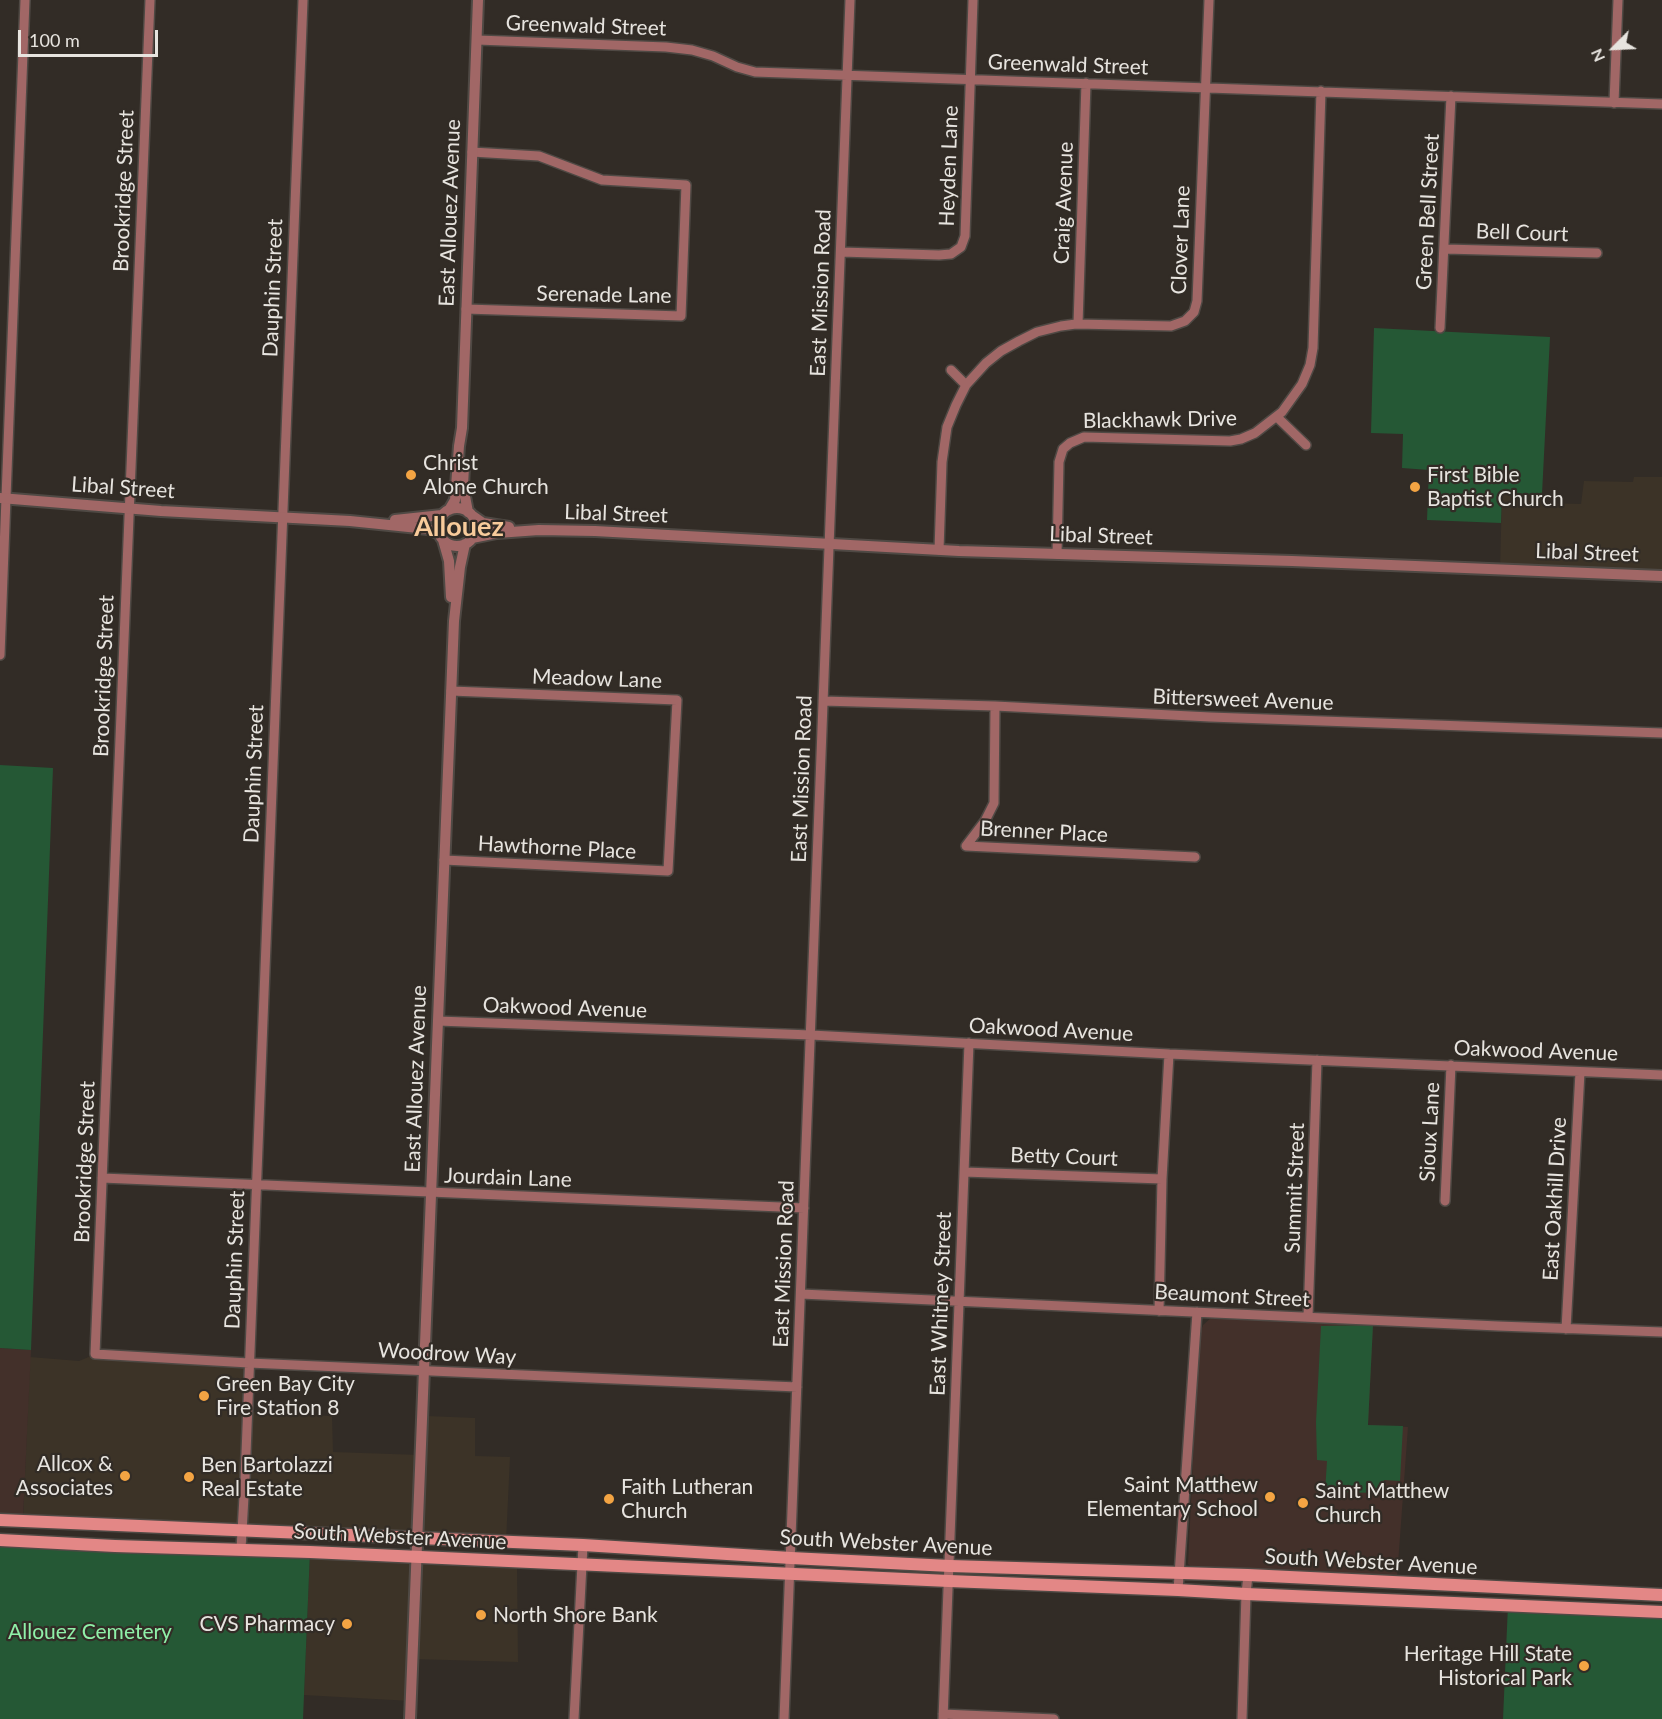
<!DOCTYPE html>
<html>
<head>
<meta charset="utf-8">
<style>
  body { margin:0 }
  #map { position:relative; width:1662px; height:1719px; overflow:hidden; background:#322c26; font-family:Lato,sans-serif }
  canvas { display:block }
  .north { position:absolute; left:1584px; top:18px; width:60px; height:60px; -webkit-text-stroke:4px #322c26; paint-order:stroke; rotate:246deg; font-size:16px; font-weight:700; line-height:24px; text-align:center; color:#e7e4df }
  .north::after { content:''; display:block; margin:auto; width:21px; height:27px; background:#e7e4df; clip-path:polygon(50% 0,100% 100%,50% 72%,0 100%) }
  .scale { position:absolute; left:18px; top:30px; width:140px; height:27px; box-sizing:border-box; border:3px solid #e7e4df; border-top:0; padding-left:8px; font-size:18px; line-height:21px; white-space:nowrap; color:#e7e4df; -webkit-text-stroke:4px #322c26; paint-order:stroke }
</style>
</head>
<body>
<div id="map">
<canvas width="1662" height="1719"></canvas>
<div class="north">N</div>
<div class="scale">100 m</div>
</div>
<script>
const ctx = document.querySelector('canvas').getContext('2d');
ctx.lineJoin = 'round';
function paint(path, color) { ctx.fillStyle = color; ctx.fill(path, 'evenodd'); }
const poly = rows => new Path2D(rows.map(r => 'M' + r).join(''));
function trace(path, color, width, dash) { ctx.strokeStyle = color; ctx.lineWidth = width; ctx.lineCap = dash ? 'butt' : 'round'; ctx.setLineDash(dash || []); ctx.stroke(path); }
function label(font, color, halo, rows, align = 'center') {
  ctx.font = font + ' Lato,sans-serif'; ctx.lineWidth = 4.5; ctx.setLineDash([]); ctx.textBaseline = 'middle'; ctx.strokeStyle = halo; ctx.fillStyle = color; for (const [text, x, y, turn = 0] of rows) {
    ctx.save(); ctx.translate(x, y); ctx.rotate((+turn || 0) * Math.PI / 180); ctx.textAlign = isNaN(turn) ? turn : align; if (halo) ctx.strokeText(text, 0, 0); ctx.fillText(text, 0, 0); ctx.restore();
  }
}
paint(poly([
  [1634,477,1662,477,1662,576,1500,570,1502,493,1542,494,1543,503,1581,504,1584,481,1633,482],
  [96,1354,249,1363,248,1412,332,1416,333,1452,420,1455,427,1416,475,1418,475,1456,510,1457,506,1542,23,1521,30,1357,79,1361],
  [310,1552,517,1567,518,1662,413,1659,411,1701,304,1695]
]), '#3c3327');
paint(poly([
  [1211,1318,1373,1325,1368,1425,1408,1427,1397,1578,1194,1569,1188,1564,1199,1337,1203,1325],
  [0,1348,31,1350,23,1518,0,1517]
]), '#43302a');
paint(poly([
  [1374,328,1550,337,1542,494,1502,493,1501,523,1427,520,1429,470,1402,468,1403,434,1371,433],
  [0,765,53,768,31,1350,0,1348],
  [1373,1325,1368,1425,1403,1426,1400,1481,1384,1480,1384,1493,1325,1492,1327,1461,1317,1460,1316,1422,1321,1326],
  [0,1540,310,1552,303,1719,0,1719],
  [1508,1605,1662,1612,1662,1719,1503,1719]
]), '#255835');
const minor = poly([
  [150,0,95,1354,249,1363,797,1387],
  [477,40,666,47,692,50,713,56,737,67,755,72,1662,104],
  [1614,103,1618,0],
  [1445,249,1597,253],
  [841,252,939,255,951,254,961,247,965,236,973,0],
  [466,309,681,316,686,185,602,180,539,156,472,152],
  [1078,324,1086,83],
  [1440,328,1451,96],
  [951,370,966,385],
  [1277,417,1306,445],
  [939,550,942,462,947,427,956,405,966,385,986,363,1001,351,1019,341,1037,332,1061,326,1076,324,1171,326,1185,321,1194,312,1197,301,1209,0],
  [1057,554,1059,462,1063,449,1070,443,1084,437,1230,441,1241,439,1255,433,1282,412,1302,384,1310,365,1313,348,1321,91],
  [0,655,25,0],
  [823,701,995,706,1210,717,1662,733],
  [995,706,994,803,985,821,966,846,1195,857],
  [444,860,668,871,677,700,451,691],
  [438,1021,811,1035,1169,1054,1662,1075],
  [964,1172,1162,1179],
  [102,1178,804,1208],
  [1445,1201,1451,1065],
  [801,1294,1498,1326,1662,1332],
  [1159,1311,1162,1179,1169,1054],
  [1308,1317,1317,1060],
  [1566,1329,1580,1072],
  [241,1549,245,1479,303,0],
  [1178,1590,1197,1312],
  [943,1714,1054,1719],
  [574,1719,583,1545],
  [784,1719,850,0],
  [943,1719,969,1043],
  [1242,1719,1246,1594,1248,1575]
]);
const tertiary = poly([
  [464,467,463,486,468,512],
  [0,498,161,511,350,521,428,529,439,534],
  '438 527a19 19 0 1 1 38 0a19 19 0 1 1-38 0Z',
  [449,510,455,500,459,446,462,428,478,0],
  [473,516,483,523,509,527],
  [395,520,442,515],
  [472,538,497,533,539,530,595,531,959,551,1292,561,1662,576],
  [443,540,449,561,451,597],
  [410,1719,454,621,460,567,465,544]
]);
const secondary = poly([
  [0,1520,583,1545,791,1558,950,1566,1248,1575,1662,1595],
  [0,1540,115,1546,310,1552,949,1581,1178,1590,1246,1594,1662,1612]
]);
trace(minor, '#4f4944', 12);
trace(tertiary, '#4f4944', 14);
trace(secondary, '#4f4944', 15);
trace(minor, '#a16766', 9);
trace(tertiary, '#a16766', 10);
trace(secondary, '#e38786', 12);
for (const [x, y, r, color] of [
  [411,475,6,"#f3a443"],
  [1415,487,6,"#f3a443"],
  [204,1396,6,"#f3a443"],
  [125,1476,6,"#f3a443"],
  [189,1477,6,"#f3a443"],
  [1270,1497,6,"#f3a443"],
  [609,1499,6,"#f3a443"],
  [1303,1503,6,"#f3a443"],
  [481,1615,6,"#f3a443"],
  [347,1624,6,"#f3a443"],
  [1584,1666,6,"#f3a443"]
]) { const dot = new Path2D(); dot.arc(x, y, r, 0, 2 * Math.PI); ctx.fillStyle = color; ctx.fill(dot); trace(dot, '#322c26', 2); }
label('21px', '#e7e4df', '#322c26', [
  ["Greenwald Street",586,26,2],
  ["Greenwald Street",1068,65,2],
  ["Heyden Lane",949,166,-88],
  ["Brookridge Street",124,191,-88],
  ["Craig Avenue",1064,203,-88],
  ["Green Bell Street",1428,212,-87],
  ["East Allouez Avenue",450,213,-88],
  ["Bell Court",1522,233,2],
  ["Clover Lane",1181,240,-88],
  ["Dauphin Street",273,288,-88],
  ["East Mission Road",821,293,-88],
  ["Serenade Lane",604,295,1],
  ["Blackhawk Drive",1160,420,-1],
  ["Libal Street",123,488,4],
  ["Libal Street",616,514,2],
  ["Libal Street",1101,536,2],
  ["Libal Street",1587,553,2],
  ["Brookridge Street",104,676,-88],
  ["Meadow Lane",597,679,2],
  ["Bittersweet Avenue",1243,700,2],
  ["Dauphin Street",254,774,-88],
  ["East Mission Road",802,779,-88],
  ["Brenner Place",1044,832,3],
  ["Hawthorne Place",557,848,3],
  ["Oakwood Avenue",565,1008,2],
  ["Oakwood Avenue",1051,1030,3],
  ["Oakwood Avenue",1536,1051,2],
  ["East Allouez Avenue",416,1079,-88],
  ["Sioux Lane",1430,1132,-87],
  ["Betty Court",1064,1157,2],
  ["Brookridge Street",85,1162,-88],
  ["Jourdain Lane",508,1178,2],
  ["Summit Street",1295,1188,-88],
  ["East Oakhill Drive",1555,1199,-87],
  ["Dauphin Street",235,1260,-88],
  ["East Mission Road",784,1264,-88],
  ["Beaumont Street",1232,1296,3],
  ["East Whitney Street",941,1304,-88],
  ["Woodrow Way",447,1354,3],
  ["South Webster Avenue",400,1537,3],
  ["South Webster Avenue",886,1543,3],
  ["South Webster Avenue",1371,1562,3]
]);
label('21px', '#e7e4df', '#322c26', [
  ["Christ",423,463],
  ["Alone Church",423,487],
  ["First Bible",1427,475],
  ["Baptist Church",1427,499],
  ["Green Bay City",216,1384],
  ["Fire Station 8",216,1408],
  ["Allcox &",113,1464,"right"],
  ["Associates",113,1488,"right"],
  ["Ben Bartolazzi",201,1465],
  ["Real Estate",201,1489],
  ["Saint Matthew",1258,1485,"right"],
  ["Elementary School",1258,1509,"right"],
  ["Faith Lutheran",621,1487],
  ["Church",621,1511],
  ["Saint Matthew",1315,1491],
  ["Church",1315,1515],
  ["North Shore Bank",493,1615],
  ["CVS Pharmacy",335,1624,"right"],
  ["Heritage Hill State",1572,1654,"right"],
  ["Historical Park",1572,1678,"right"]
], 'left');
label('21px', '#8ff0a8', '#322c26', [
  ["Allouez Cemetery",90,1632]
]);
label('bold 27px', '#f8cb9b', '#322c26', [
  ["Allouez",459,527]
]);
</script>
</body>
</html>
